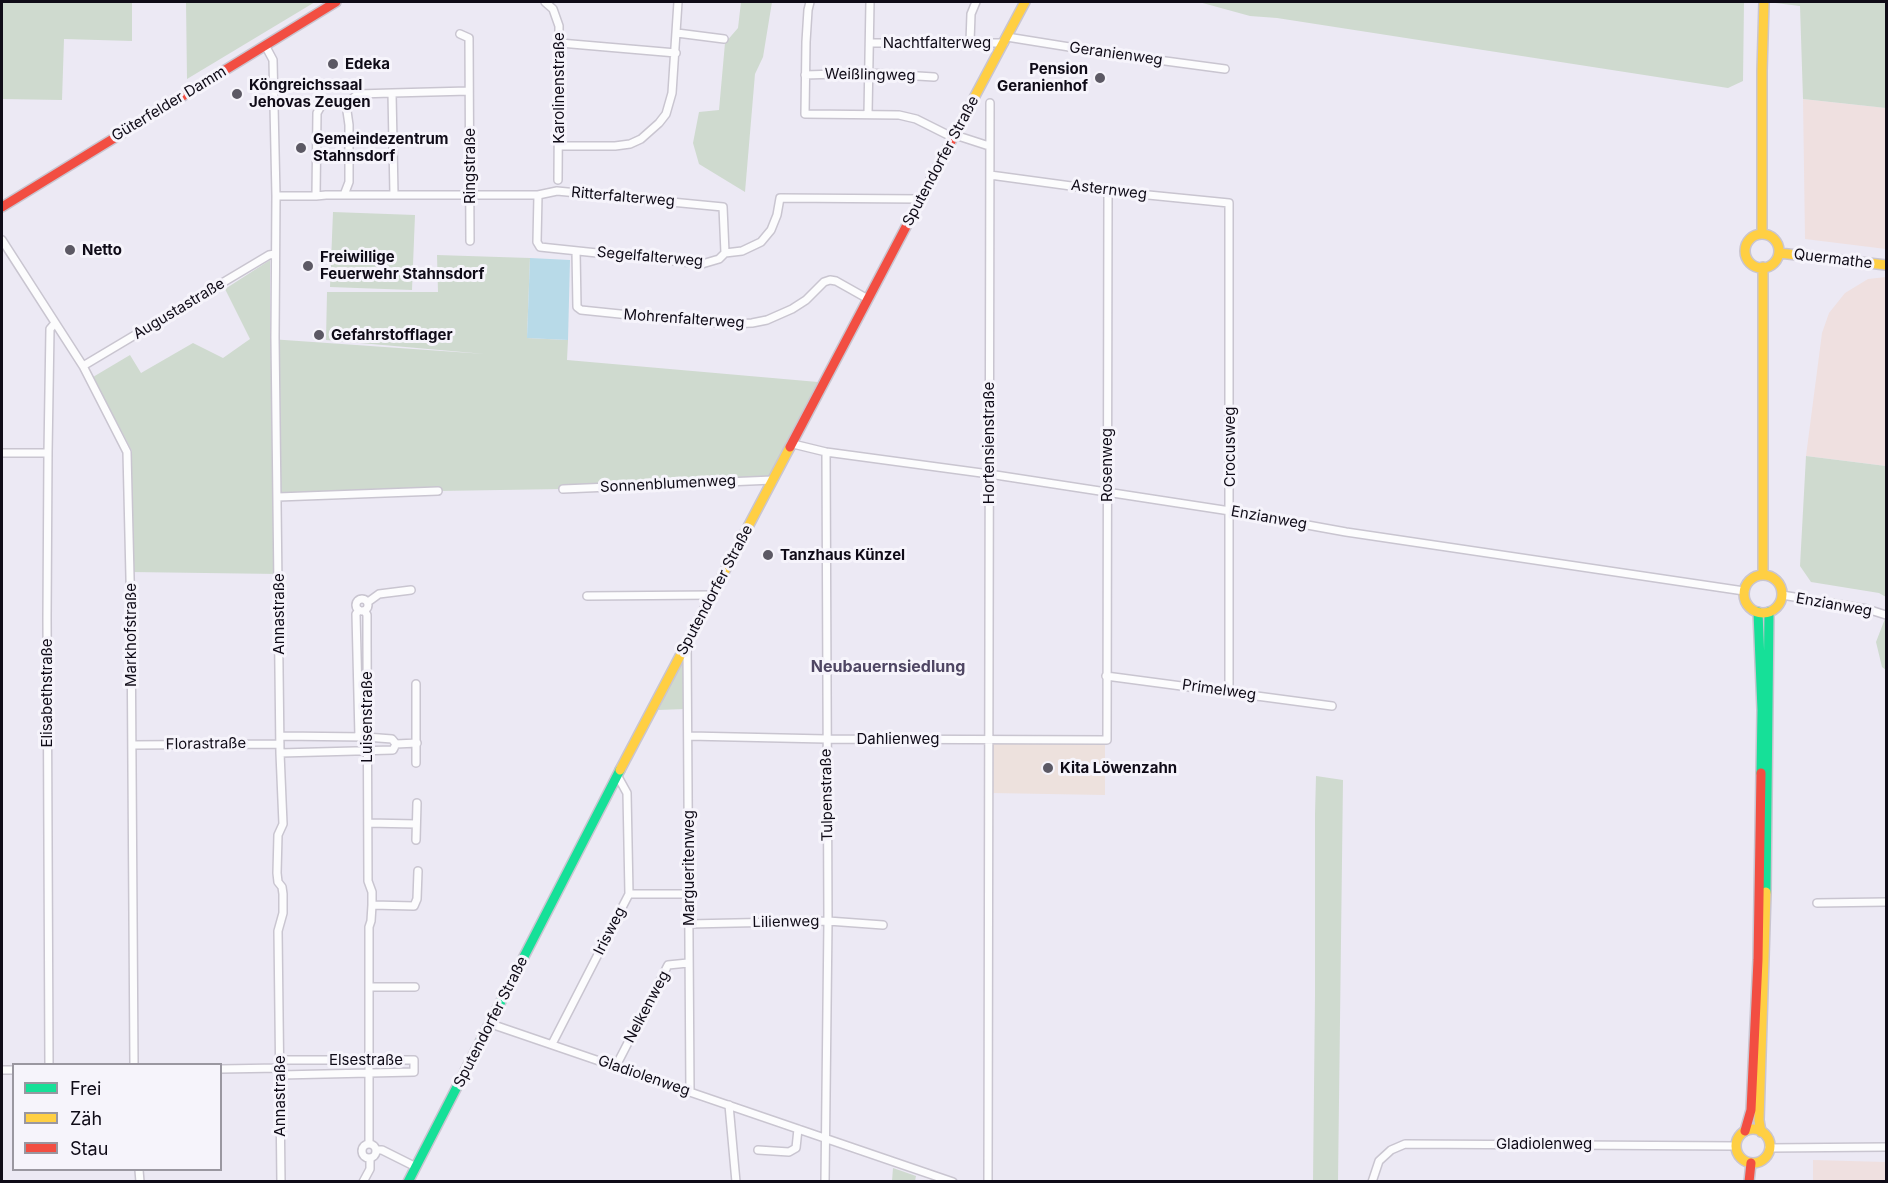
<!DOCTYPE html>
<html>
<head>
<meta charset="utf-8">
<style>
  body { margin:0 }
  #map { position:relative; width:1888px; height:1183px; overflow:hidden; background:#ece9f4; font-family:Inter,sans-serif }
  canvas { display:block }
  .frame { position:absolute; inset:0; border:3px solid #0f0b17; pointer-events:none }
  .legend { position:absolute; left:12px; top:1063px; width:210px; height:108px; box-sizing:border-box; background:#f6f4fb; border:2px solid #9a97a0; margin:0; padding:8px 10px; list-style:none; font-size:18px; color:#0f0b17 }
  .legend li { display:flex; align-items:center; gap:12px; height:30px }
  .legend b { width:30px; border:2px solid #9a97a0 }
</style>
</head>
<body>
<div id="map">
<canvas width="1888" height="1183"></canvas>
<div class="frame"></div>
<ul class="legend">
<li><b style="height:8px;background:#16e098"></b>Frei</li>
<li><b style="height:8px;background:#ffcf43"></b>Zäh</li>
<li><b style="height:8px;background:#f24e42"></b>Stau</li>
</ul>
</div>
<script>
const ctx = document.querySelector('canvas').getContext('2d');
ctx.lineJoin = 'round';
function paint(path, color) { ctx.fillStyle = color; ctx.fill(path, 'evenodd'); }
const poly = rows => new Path2D(rows.map(r => 'M' + r).join(''));
function trace(path, color, width, dash) { ctx.strokeStyle = color; ctx.lineWidth = width; ctx.lineCap = dash ? 'butt' : 'round'; ctx.setLineDash(dash || []); ctx.stroke(path); }
function label(font, color, halo, rows, align = 'center') {
  ctx.font = font + ' Inter,sans-serif'; ctx.lineWidth = 6; ctx.setLineDash([]); ctx.textBaseline = 'middle'; ctx.strokeStyle = halo; ctx.fillStyle = color; for (const [text, x, y, turn = 0] of rows) {
    ctx.save(); ctx.translate(x, y); ctx.rotate((+turn || 0) * Math.PI / 180); ctx.textAlign = isNaN(turn) ? turn : align; if (halo) ctx.strokeText(text, 0, 0); ctx.fillText(text, 0, 0); ctx.restore();
  }
}
paint(poly([
  [1803,99,1886,108,1886,249,1805,239],
  [1886,277,1886,466,1806,456,1822,333,1829,313,1845,293,1868,279],
  [1813,1160,1886,1162,1886,1181,1813,1181]
]), '#efe0e0');
paint(poly([
  [992,742,1105,743,1105,795,991,793]
]), '#ede1dd');
paint(poly([
  [2,2,132,2,132,41,64,39,62,100,2,99],
  [186,2,315,2,187,79],
  [741,2,772,2,763,57,755,74,745,192,699,164,693,143,699,112,719,110,725,43,738,28],
  [1199,2,1744,2,1743,81,1728,88,1277,18,1250,16],
  [1767,2,1886,2,1886,108,1803,99,1800,6],
  [333,212,415,215,412,290,330,287],
  [437,255,530,258,527,338,568,340,567,360,818,382,767,480,563,489,438,491,278,497,279,574,131,572,132,451,93,377,130,355,141,373,193,343,223,358,250,339,225,289,270,260,270,339,485,354,326,340,327,292,438,292],
  [1806,456,1886,466,1886,597,1879,593,1811,582,1800,566],
  [1886,616,1886,670,1882,667,1876,642],
  [684,662,685,709,658,710,681,663],
  [1316,776,1343,780,1338,1181,1313,1181,1315,995,1315,814],
  [893,1168,916,1176,915,1181,892,1181]
]), '#cfdacf');
paint(poly([
  [530,258,570,260,568,340,527,338]
]), '#b8dae8');
const street = poly([
  [545,2,553,9,559,26,558,180],
  [810,2,808,10,806,42,805,114,899,115,916,119,954,138],
  [677,33,724,39],
  [460,34,469,38,470,241],
  [1007,37,1113,54,1225,69],
  [970,42,971,14,976,2],
  [560,43,676,53],
  [870,43,1004,43],
  [265,45,273,60,276,196,275,337,280,753,283,824,278,835,277,873,278,882,282,887,283,894,283,913,278,931,281,1182],
  [805,75,869,73,934,77],
  [346,104,358,94,392,93],
  [868,114,870,2],
  [955,135,989,146],
  [559,146,615,146,630,144,641,139,659,123,666,114,672,93,678,2],
  [990,175,1108,191,1229,203,1229,691],
  [344,195,538,195,557,191,723,207,725,253],
  [394,195,392,93,469,91],
  [538,195,537,242,540,247,702,264,719,259,725,253,742,251,761,242,771,230,777,215,780,198,921,199],
  [276,196,316,196,326,195,344,195,349,182,349,125,346,104,341,102,328,103,321,106,317,113,316,196],
  [2,240,83,366,127,452,131,619,134,1064],
  [576,251,577,307,581,310,688,321,729,324,752,323,767,320,792,309,806,300,824,282,830,280,836,281,868,299],
  [83,366,269,255,275,254],
  [793,444,826,452,989,474,1230,511,1346,532,1744,591,1745,590],
  [2,453,48,453],
  [563,489,773,480],
  [278,497,438,491],
  [1782,595,1867,609,1886,615],
  [587,596,713,595],
  '356 605a6 6 0 1 1 12 0a6 6 0 1 1-12 0Z',
  [368,602,379,594,411,590],
  [365,611,367,615,367,641,368,881,372,892,372,905,371,921,369,927,369,1144],
  [687,643,690,1092],
  [1106,676,1332,706],
  [416,684,416,763],
  [280,736,366,737,392,739,396,744,393,750,280,753],
  [689,736,826,739,1107,740,1108,191],
  [359,737,356,614,359,610],
  [396,744,417,743],
  [132,745,280,744],
  [368,823,416,824],
  [416,840,417,803],
  [629,894,688,894],
  [1817,903,1886,902],
  [372,905,414,906,417,899,418,871],
  [689,924,828,921,883,925],
  [369,987,415,987],
  [491,1024,953,1182],
  [552,1044,629,894,627,793,617,775],
  [280,1060,414,1060,414,1072,280,1075],
  [49,1064,47,618,48,453,50,329,55,323],
  [616,1066,668,965,688,963],
  [220,1069,280,1068],
  [2,1070,14,1070],
  [729,1105,736,1182],
  '362 1151a7 7 0 1 1 14 0a7 7 0 1 1-14 0Z',
  [1769,1148,1886,1147],
  [376,1150,382,1150,416,1167],
  [758,1150,789,1152,796,1148,798,1129],
  [139,1170,140,1182],
  [363,1182,370,1169,370,1159],
  [825,1182,828,921,826,452],
  [988,1182,990,103],
  [1372,1182,1379,1161,1391,1150,1405,1144,1736,1146]
]);
const fast = poly([
  [1758,612,1762,710,1761,773],
  [1766,892,1769,612],
  [408,1182,620,770]
]);
const slow = poly([
  [958,128,1025,2],
  [1762,234,1762,71,1764,2],
  '1745 251a17 17 0 1 1 34 0a17 17 0 1 1-34 0Z',
  [1779,253,1886,265],
  [1763,267,1763,575],
  '1744 594a19 19 0 1 1 38 0a19 19 0 1 1-38 0Z',
  [620,770,790,447],
  '1736 1146a17 17 0 1 1 34 0a17 17 0 1 1-34 0Z',
  [1761,1132,1759,1120,1766,892]
]);
const jam = poly([
  [2,207,336,2],
  [790,447,958,128],
  [1745,1131,1751,1110,1758,960,1761,773],
  [1749,1182,1751,1163]
]);
trace(street, '#c9c5d0', 10);
trace(fast, '#c9c5d0', 12);
trace(slow, '#c9c5d0', 12);
trace(jam, '#c9c5d0', 12);
trace(street, '#fcfcfd', 7);
trace(fast, '#16e098', 9);
trace(slow, '#ffcf43', 9);
trace(jam, '#f24e42', 9);
for (const [x, y, r, color] of [
  [333,64,6,"#5c5964"],
  [1100,78,6,"#5c5964"],
  [237,94,6,"#5c5964"],
  [301,148,6,"#5c5964"],
  [70,250,6,"#5c5964"],
  [308,266,6,"#5c5964"],
  [319,335,6,"#5c5964"],
  [768,555,6,"#5c5964"],
  [1048,768,6,"#5c5964"]
]) { const dot = new Path2D(); dot.arc(x, y, r, 0, 2 * Math.PI); ctx.fillStyle = color; ctx.fill(dot); trace(dot, '#f6f4fb', 2); }
label('15px', '#0f0b17', '#f6f4fb', [
  ["Nachtfalterweg",937,43],
  ["Geranienweg",1116,54,8],
  ["Weißlingweg",870,75,1],
  ["Karolinenstraße",559,88,-90],
  ["Güterfelder Damm",169,104,-31],
  ["Sputendorfer Straße",941,161,-62],
  ["Ringstraße",470,166,-90],
  ["Asternweg",1109,190,7],
  ["Ritterfalterweg",623,197,5],
  ["Segelfalterweg",650,257,5],
  ["Quermathe",1833,259,7],
  ["Augustastraße",179,309,-31],
  ["Mohrenfalterweg",684,319,4],
  ["Hortensienstraße",989,443,-90],
  ["Crocusweg",1230,447,-90],
  ["Rosenweg",1107,465,-90],
  ["Sonnenblumenweg",668,484,-3],
  ["Enzianweg",1269,518,10],
  ["Sputendorfer Straße",715,590,-62],
  ["Enzianweg",1834,605,10],
  ["Annastraße",279,614,-90],
  ["Markhofstraße",131,635,-90],
  ["Primelweg",1219,690,8],
  ["Elisabethstraße",47,693,-90],
  ["Luisenstraße",367,717,-90],
  ["Dahlienweg",898,739],
  ["Florastraße",206,744,-1],
  ["Tulpenstraße",827,795,-91],
  ["Margueritenweg",689,868,-90],
  ["Lilienweg",786,922,-1],
  ["Irisweg",610,931,-63],
  ["Nelkenweg",647,1007,-62],
  ["Sputendorfer Straße",491,1022,-63],
  ["Elsestraße",366,1060],
  ["Gladiolenweg",644,1076,19],
  ["Annastraße",280,1096,-90],
  ["Gladiolenweg",1544,1144]
]);
label('bold 15px', '#0f0b17', '#f6f4fb', [
  ["Edeka",345,64],
  ["Pension",1088,69,"right"],
  ["Geranienhof",1088,86,"right"],
  ["Köngreichssaal",249,85],
  ["Jehovas Zeugen",249,102],
  ["Gemeindezentrum",313,139],
  ["Stahnsdorf",313,156],
  ["Netto",82,250],
  ["Freiwillige",320,257],
  ["Feuerwehr Stahnsdorf",320,274],
  ["Gefahrstofflager",331,335],
  ["Tanzhaus Künzel",780,555],
  ["Kita Löwenzahn",1060,768]
], 'left');
label('bold 16px', '#4f4663', '#f6f4fb', [
  ["Neubauernsiedlung",888,667]
]);
</script>
</body>
</html>
